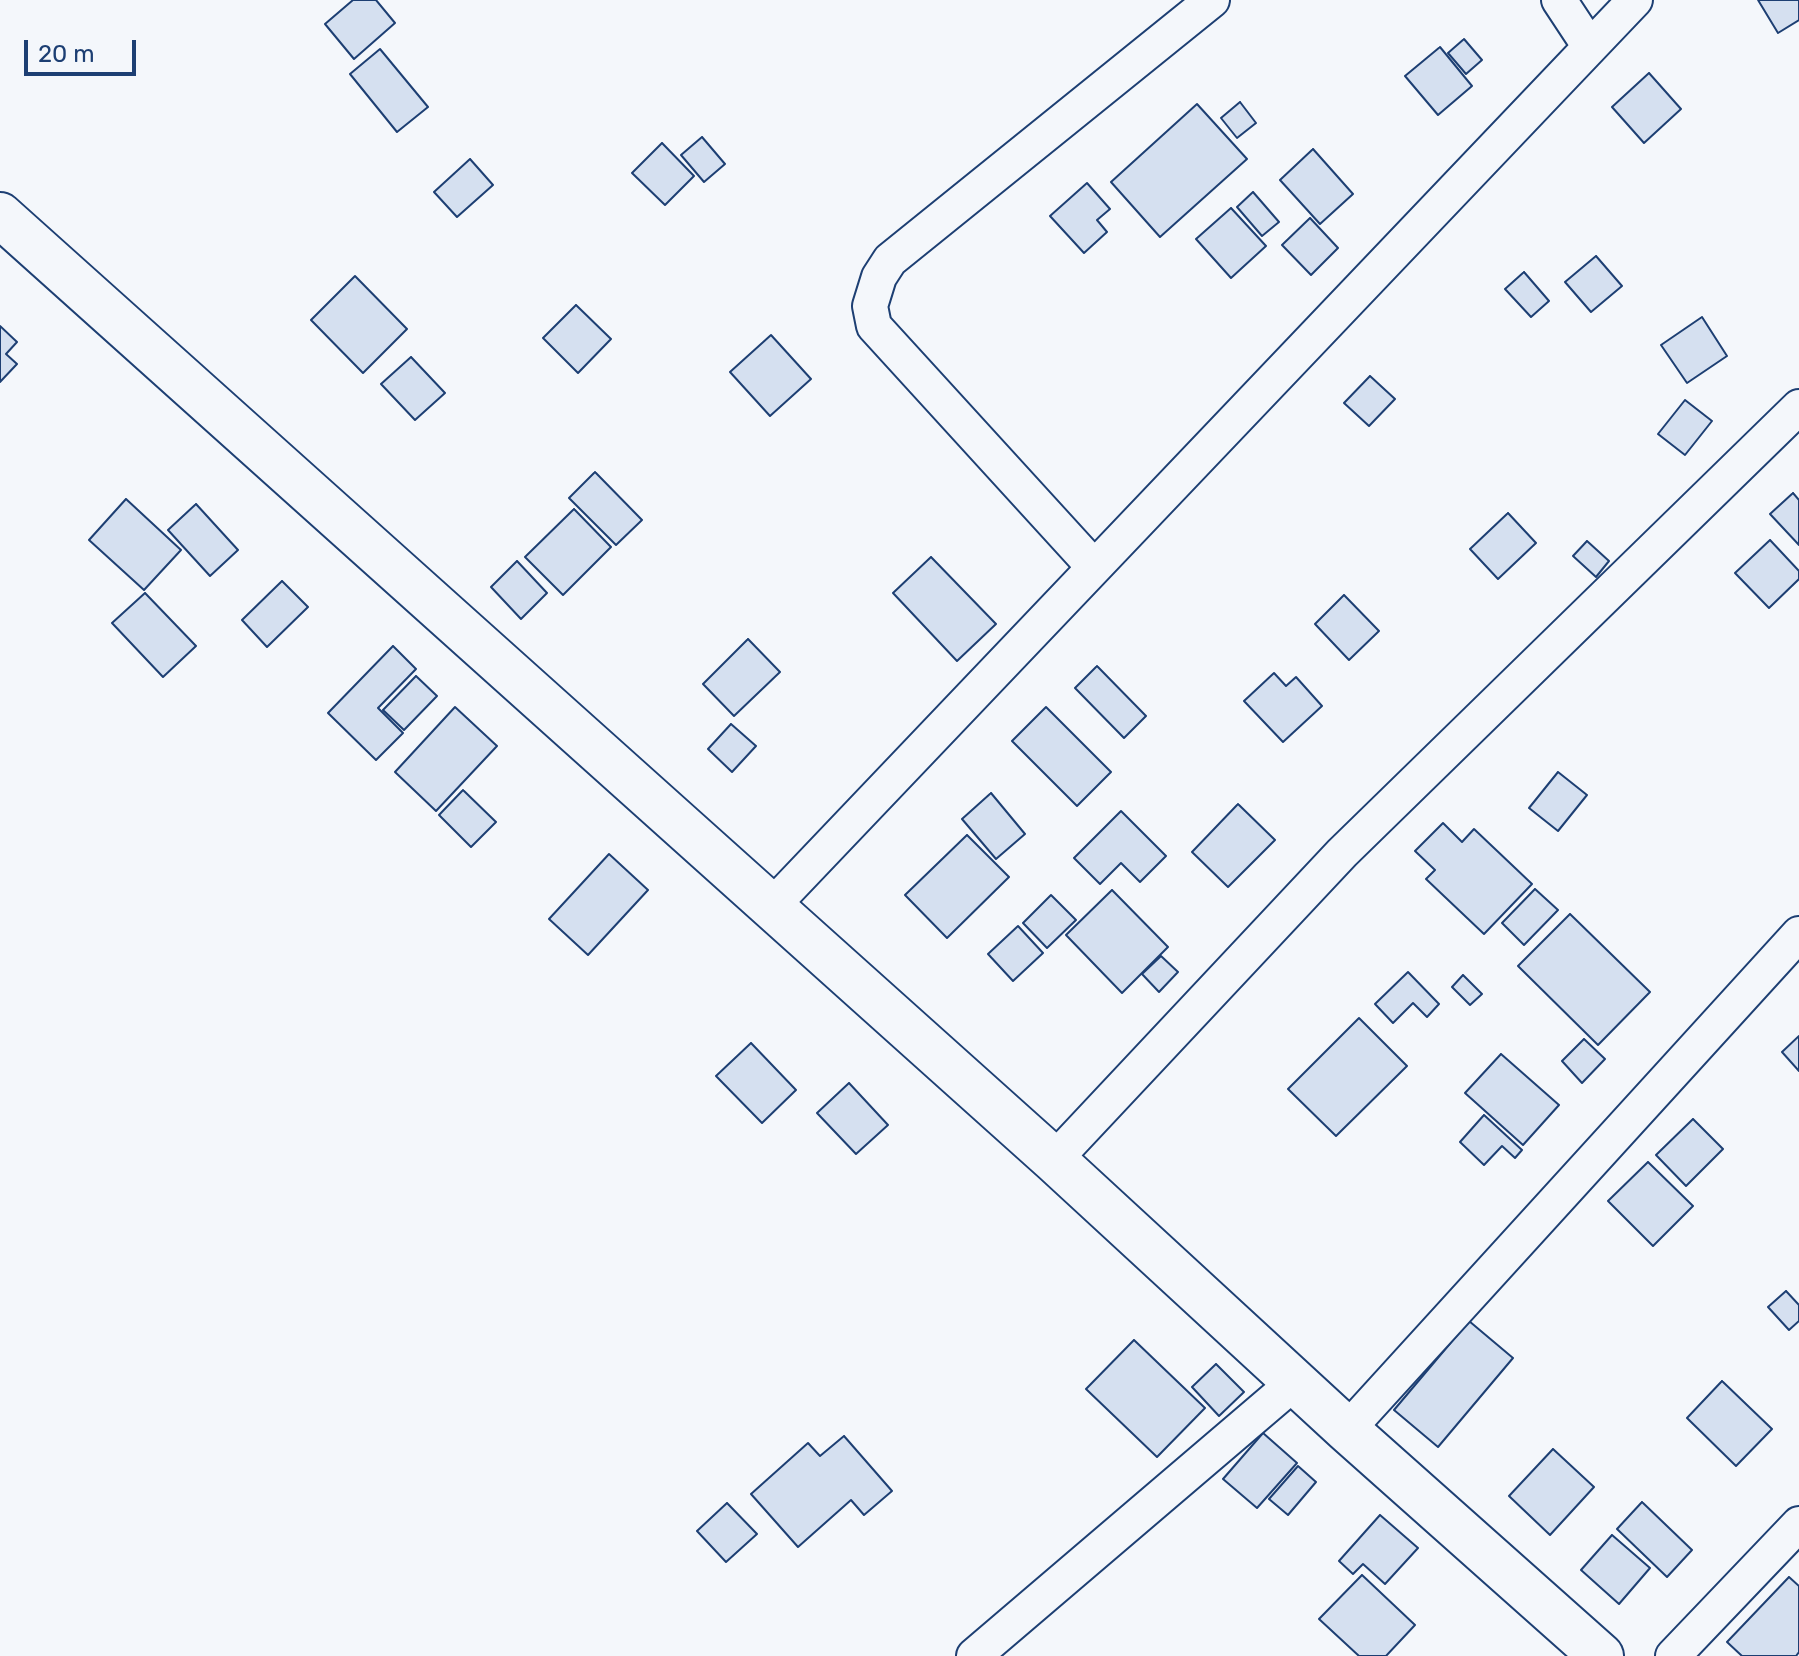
<!DOCTYPE html>
<html>
<head>
<meta charset="utf-8">
<style>
  body { margin:0 }
  #map { position:relative; width:1799px; height:1656px; overflow:hidden; background:#f4f7fb; font-family:Rubik,sans-serif }
  canvas { display:block }
  .scale { position:absolute; left:24px; top:40px; width:112px; height:36px; box-sizing:border-box; border:4px solid #1d3f73; border-top:0; padding-left:10px; font-size:24px; line-height:28px; white-space:nowrap; color:#1d3f73; -webkit-text-stroke:6px #f4f7fb; paint-order:stroke }
</style>
</head>
<body>
<div id="map">
<canvas width="1799" height="1656"></canvas>
<div class="scale">20 m</div>
</div>
<script>
const ctx = document.querySelector('canvas').getContext('2d');
ctx.lineJoin = 'round';
function paint(path, color) { ctx.fillStyle = color; ctx.fill(path, 'evenodd'); }
const poly = rows => new Path2D(rows.map(r => 'M' + r).join(''));
function trace(path, color, width, dash) { ctx.strokeStyle = color; ctx.lineWidth = width; ctx.lineCap = dash ? 'butt' : 'round'; ctx.setLineDash(dash || []); ctx.stroke(path); }
const building = poly([
  [353,0,376,0,395,23,354,59,325,24,353,0],
  [1758,0,1799,0,1799,20,1778,33,1758,0],
  [1464,39,1482,60,1466,74,1448,53,1464,39],
  [1440,47,1472,86,1438,115,1405,76,1440,47],
  [380,49,428,107,397,132,350,74,380,49],
  [1649,73,1681,109,1644,143,1612,107,1649,73],
  [1240,102,1256,123,1237,138,1221,118,1240,102],
  [1197,104,1247,159,1160,237,1111,182,1197,104],
  [702,137,725,164,704,182,681,155,702,137],
  [662,143,694,176,665,205,632,173,662,143],
  [1313,149,1353,194,1320,224,1280,180,1313,149],
  [470,159,493,185,457,217,434,192,470,159],
  [1087,183,1110,209,1097,220,1107,232,1084,253,1050,216,1087,183],
  [1253,192,1279,222,1262,236,1237,207,1253,192],
  [1231,208,1266,246,1231,278,1196,239,1231,208],
  [1310,218,1338,248,1311,275,1282,245,1310,218],
  [1596,256,1622,286,1591,312,1565,282,1596,256],
  [1524,272,1549,301,1531,317,1505,289,1524,272],
  [355,276,407,329,363,373,311,320,355,276],
  [576,305,611,339,578,373,543,338,576,305],
  [1702,317,1727,356,1687,383,1661,345,1702,317],
  [0,326,17,342,6,354,17,364,0,382,0,326],
  [771,335,811,379,770,416,730,372,771,335],
  [411,357,445,393,415,420,381,384,411,357],
  [1370,376,1395,399,1369,426,1344,403,1370,376],
  [1685,400,1712,421,1685,455,1658,434,1685,400],
  [595,472,642,520,616,545,569,498,595,472],
  [1793,493,1799,500,1799,545,1770,514,1793,493],
  [126,499,181,550,144,590,89,540,126,499],
  [196,504,238,550,210,576,168,530,196,504],
  [574,509,611,547,563,595,525,557,574,509],
  [1508,513,1536,543,1498,579,1470,549,1508,513],
  [1770,540,1799,571,1799,579,1769,608,1735,573,1770,540],
  [1587,541,1609,561,1596,577,1573,556,1587,541],
  [931,557,996,624,957,661,893,593,931,557],
  [517,561,547,593,521,619,491,587,517,561],
  [282,581,308,607,267,647,242,620,282,581],
  [145,593,196,646,163,677,112,623,145,593],
  [1344,595,1379,631,1349,660,1315,624,1344,595],
  [748,639,780,672,734,716,703,684,748,639],
  [393,646,416,669,378,708,403,733,376,760,328,713,393,646],
  [1097,666,1146,716,1124,738,1075,688,1097,666],
  [1274,673,1286,686,1296,677,1322,706,1283,742,1244,701,1274,673],
  [416,676,437,696,404,730,383,710,416,676],
  [455,707,497,746,436,811,395,772,455,707],
  [1046,707,1111,772,1077,806,1012,741,1046,707],
  [731,724,756,746,732,772,708,749,731,724],
  [1558,772,1587,795,1558,831,1529,808,1558,772],
  [463,790,496,822,471,847,439,815,463,790],
  [991,793,1025,834,996,859,962,819,991,793],
  [1238,804,1275,840,1228,887,1192,852,1238,804],
  [1121,811,1166,856,1140,882,1121,863,1100,884,1074,858,1121,811],
  [1443,823,1462,842,1474,829,1532,884,1484,934,1426,879,1435,870,1415,851,1443,823],
  [967,835,1009,877,947,938,905,895,967,835],
  [609,854,648,890,588,955,549,919,609,854],
  [1535,889,1558,910,1524,945,1502,923,1535,889],
  [1112,890,1168,947,1122,993,1066,935,1112,890],
  [1051,895,1076,920,1047,948,1023,923,1051,895],
  [1570,914,1650,992,1598,1045,1518,966,1570,914],
  [1018,926,1043,953,1013,981,988,954,1018,926],
  [1161,956,1178,972,1159,992,1142,974,1161,956],
  [1408,972,1439,1004,1427,1017,1413,1003,1393,1023,1375,1004,1408,972],
  [1463,975,1482,994,1470,1005,1452,987,1463,975],
  [1359,1018,1407,1066,1336,1136,1288,1089,1359,1018],
  [1799,1036,1799,1071,1782,1052,1799,1036],
  [1584,1039,1605,1059,1582,1083,1562,1061,1584,1039],
  [751,1043,796,1090,762,1123,716,1076,751,1043],
  [1501,1054,1559,1105,1523,1145,1465,1093,1501,1054],
  [849,1083,888,1125,856,1154,817,1113,849,1083],
  [1484,1115,1522,1150,1515,1158,1502,1146,1484,1165,1460,1142,1484,1115],
  [1693,1119,1723,1149,1686,1186,1656,1155,1693,1119],
  [1648,1162,1693,1206,1653,1246,1608,1201,1648,1162],
  [1786,1291,1799,1305,1799,1321,1789,1330,1768,1307,1786,1291],
  [1469,1321,1513,1358,1438,1447,1394,1410,1469,1321],
  [1134,1340,1205,1408,1157,1457,1086,1389,1134,1340],
  [1216,1364,1244,1392,1219,1416,1192,1387,1216,1364],
  [1722,1381,1772,1429,1736,1466,1687,1418,1722,1381],
  [1263,1433,1297,1463,1257,1508,1223,1479,1263,1433],
  [844,1436,892,1491,864,1515,851,1500,798,1547,751,1494,808,1443,820,1456,844,1436],
  [1553,1449,1594,1487,1550,1535,1509,1496,1553,1449],
  [1298,1466,1316,1482,1288,1515,1269,1499,1298,1466],
  [1642,1502,1692,1550,1667,1577,1617,1529,1642,1502],
  [727,1503,757,1534,726,1562,697,1531,727,1503],
  [1380,1515,1418,1548,1385,1584,1363,1564,1353,1574,1339,1561,1380,1515],
  [1612,1535,1650,1568,1619,1604,1581,1570,1612,1535],
  [1362,1575,1415,1625,1386,1656,1359,1656,1319,1619,1362,1575],
  [1789,1577,1799,1586,1799,1652,1796,1656,1742,1656,1727,1642,1789,1577]
]);
paint(building, '#d5e0f0');
trace(building, '#1d3f73', 2);
const street = poly([
  [1559,0,1590,47],
  [1094,567,874,326,870,306,879,277,890,260,1212,0],
  [771,907,1635,0],
  [1054,1160,1342,853,1799,407],
  [1347,1430,1799,934],
  [974,1656,1295,1382],
  [1673,1656,1799,1524]
]);
const highway = poly([
  [0,215,1054,1160,1347,1430,1601,1656]
]);
trace(street, '#1d3f73', 38);
trace(highway, '#1d3f73', 48);
trace(street, '#f4f7fb', 34);
trace(highway, '#f4f7fb', 44);
</script>
</body>
</html>
